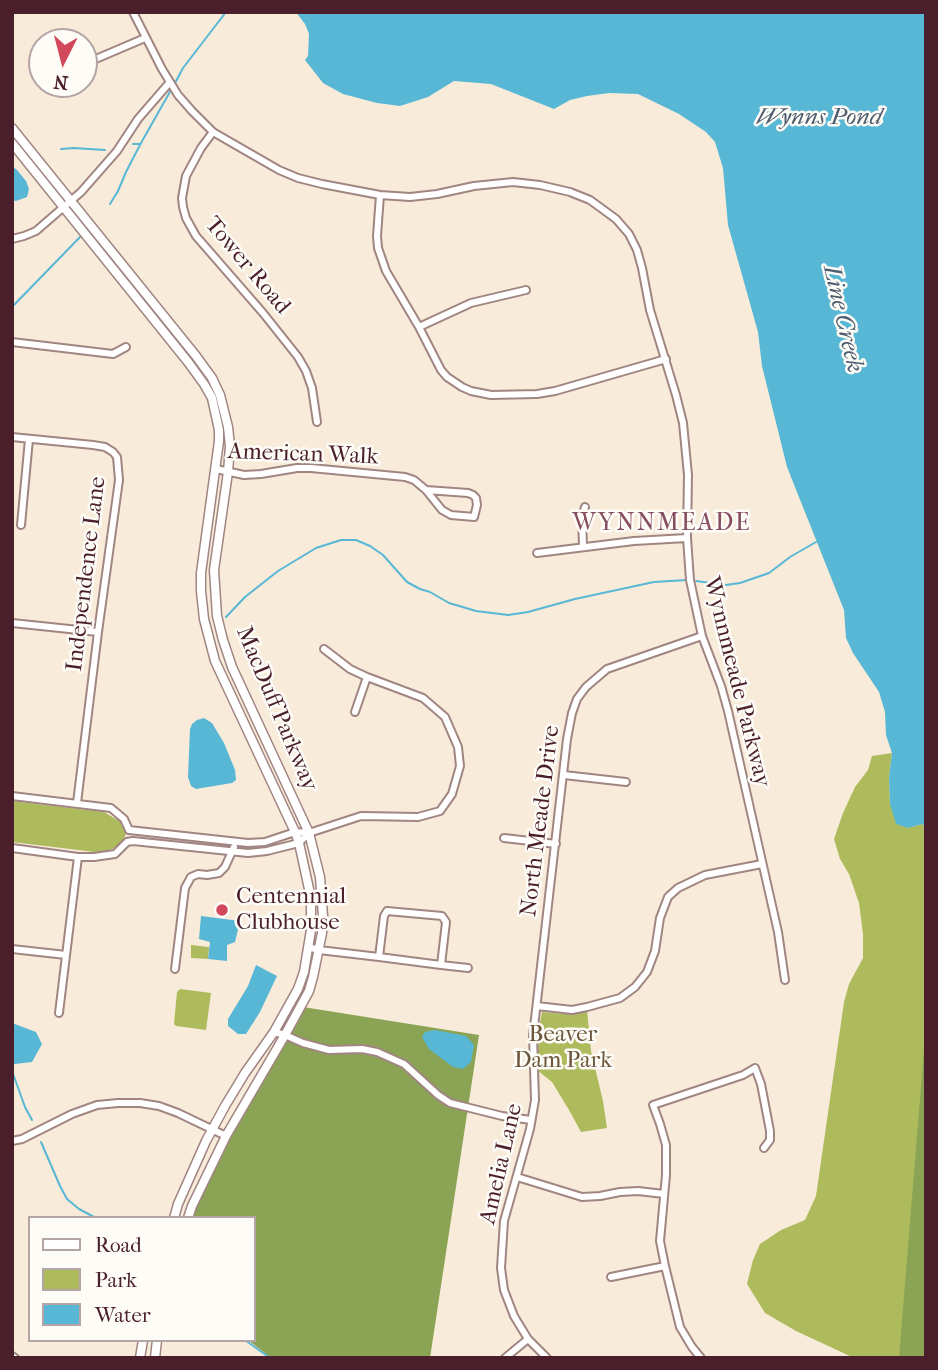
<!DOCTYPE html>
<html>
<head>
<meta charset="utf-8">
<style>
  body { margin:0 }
  #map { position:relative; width:938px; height:1370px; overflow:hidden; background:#f8ebda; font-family:"IM FELL French Canon",serif }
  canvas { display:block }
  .frame { position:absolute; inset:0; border:14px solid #4a1f2b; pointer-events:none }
  .legend { position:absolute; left:28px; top:1216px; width:228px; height:126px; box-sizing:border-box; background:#fdfcf7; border:2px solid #b5a4a5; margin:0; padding:9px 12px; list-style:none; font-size:21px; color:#4a1f2b }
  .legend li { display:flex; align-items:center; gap:14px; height:35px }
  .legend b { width:35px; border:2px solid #b5a4a5 }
  .north { position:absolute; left:28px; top:28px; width:70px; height:70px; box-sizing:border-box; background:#fdfcf7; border:2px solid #b5a4a5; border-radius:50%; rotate:186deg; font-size:19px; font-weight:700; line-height:28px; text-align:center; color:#4a1f2b }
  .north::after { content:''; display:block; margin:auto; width:24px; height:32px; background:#d1495b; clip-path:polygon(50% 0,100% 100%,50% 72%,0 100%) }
</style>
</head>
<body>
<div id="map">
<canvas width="938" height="1370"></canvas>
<div class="frame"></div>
<ul class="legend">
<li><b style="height:9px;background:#fff"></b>Road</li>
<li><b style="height:19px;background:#aebb5d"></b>Park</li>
<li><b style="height:19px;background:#57b7d5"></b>Water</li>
</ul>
<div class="north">N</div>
</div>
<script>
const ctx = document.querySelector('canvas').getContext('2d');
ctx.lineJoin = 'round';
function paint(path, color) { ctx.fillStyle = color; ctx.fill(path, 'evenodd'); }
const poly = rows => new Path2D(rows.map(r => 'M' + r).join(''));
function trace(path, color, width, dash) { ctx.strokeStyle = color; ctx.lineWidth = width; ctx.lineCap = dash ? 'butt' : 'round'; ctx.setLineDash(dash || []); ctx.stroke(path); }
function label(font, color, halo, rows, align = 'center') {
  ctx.font = font + ' "IM FELL French Canon",serif'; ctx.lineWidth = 5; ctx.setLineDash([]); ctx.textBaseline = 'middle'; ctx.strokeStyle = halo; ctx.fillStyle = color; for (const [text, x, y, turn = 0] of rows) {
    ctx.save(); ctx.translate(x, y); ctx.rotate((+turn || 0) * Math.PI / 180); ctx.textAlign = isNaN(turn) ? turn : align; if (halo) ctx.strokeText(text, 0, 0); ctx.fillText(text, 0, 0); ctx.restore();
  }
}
paint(poly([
  [892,753,889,777,890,804,908,828,922,824,926,828,926,1358,854,1358,796,1331,765,1313,747,1284,753,1260,760,1244,781,1230,805,1220,816,1196,844,1002,849,984,863,958,863,934,859,903,849,874,840,859,834,839,843,813,855,787,868,770,872,756],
  [12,801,104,812,121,822,126,834,121,845,103,853,12,842],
  [191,945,209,947,208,959,191,958],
  [180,989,211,993,206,1030,176,1026,174,1024,177,992],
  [587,1010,591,1051,603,1101,607,1128,581,1132,569,1110,552,1082,537,1070,535,1050,542,1012,564,1014]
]), '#aebb5d');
paint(poly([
  [303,1007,479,1035,430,1358,271,1358,248,1340,254,1340,254,1218,188,1218,226,1136],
  [926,1025,926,1358,899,1358]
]), '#8aa354');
paint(poly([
  [296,12,926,12,926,828,922,824,908,828,896,824,894,817,890,804,889,777,892,753,886,735,885,712,879,692,853,653,846,638,844,610,787,467,762,366,758,332,728,225,723,168,715,142,706,132,679,114,638,94,609,93,587,96,570,100,554,109,491,84,454,81,428,97,400,106,377,103,343,94,323,83,305,60,308,56,309,34,305,24],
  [12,166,17,170,26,181,29,189,27,197,16,201,12,200],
  [204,718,212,723,224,743,235,770,236,780,232,783,196,789,191,786,188,777,190,729,192,724,197,720],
  [201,916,240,921,235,942,227,945,227,961,208,959,210,942,199,939],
  [256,965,277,976,260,1012,246,1034,238,1034,228,1026,228,1019,248,986],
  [12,1023,36,1032,42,1044,32,1062,15,1064,12,1063],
  [435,1030,466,1036,474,1045,471,1062,463,1069,453,1067,429,1049,422,1037,425,1032]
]), '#57b7d5');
trace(poly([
  [174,85,183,68,226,12],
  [133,144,140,144],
  [61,149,74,148,105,150],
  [110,204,118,191,126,172,141,143,171,90],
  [12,307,81,236],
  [696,581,726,585,740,583,769,573,790,557,816,542],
  [226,617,245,597,278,571,316,548,341,540,356,540,370,546,383,555,407,582,420,589,430,592,449,603,476,611,508,615,528,612,575,599,654,582,687,580],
  [12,1071,25,1107,32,1120],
  [41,1142,60,1186,67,1199,79,1209,96,1218],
  [245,1340,270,1358]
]), '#57b7d5', 2);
const minor = poly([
  [133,12,162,69,178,95,192,111,213,132,279,170,298,178,322,184,380,195,410,197,437,194,474,186,513,182,540,185,570,192,590,200,616,219,629,234,637,250,642,268,650,310,676,395,683,423,688,475,687,538,690,580,702,636,721,686,728,711,778,932,785,980],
  [84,64,145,38],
  [213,132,201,148,186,176,182,198,183,207,186,218,196,236,263,313,298,357,306,371,312,388,317,422],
  [380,195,377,236,378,248,386,271,419,327,441,370,447,377,462,387,471,391,491,395,537,394,555,391,666,359],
  [12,239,24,236,36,231,81,192,117,151,138,119,170,82],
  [419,327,471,303,526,290],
  [12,342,113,354,126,347],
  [12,437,93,445,105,447,113,452,117,457,119,480,98,632,77,803],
  [216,469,244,475,261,474,297,468,311,468,405,477,414,480,426,490,442,510,451,515,474,517,477,505,476,498,473,495,468,493,426,490],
  [21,525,29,439],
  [583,546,582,517,585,507],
  [537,553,634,541,687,538],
  [12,623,98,632],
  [355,712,367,677],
  [564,775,626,782],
  [12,796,111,808,124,819,129,830],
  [129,830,248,843,265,842,295,832,309,833,361,816,418,817,440,811,452,794,460,766,458,747,445,717,423,698,367,677,350,669,324,649],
  [504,838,556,844],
  [12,848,78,857,94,857,115,854,127,842,133,841,248,853,267,851,299,843,309,833],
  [308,947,319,950,379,957,441,965,446,922,442,916,387,911,384,916,379,957],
  [12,949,66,955],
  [441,965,468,968],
  [175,969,185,888,191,877,198,874,207,875,219,873,225,867,234,847],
  [537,1006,572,1010,587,1007,620,998,635,987,647,972,655,951,660,918,668,897,678,888,705,875,762,864],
  [59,1013,78,857],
  [274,1032,285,1035,303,1043,329,1050,362,1049,377,1052,404,1064,438,1095,450,1103,502,1116,531,1120],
  [12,1141,22,1139,72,1114,97,1105,118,1103,140,1103,159,1106,178,1113,226,1136],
  [517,1177,582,1197,600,1196,620,1192,638,1191,664,1194],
  [611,1277,665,1266],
  [12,1356,15,1358],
  [505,1358,528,1339],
  [547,1358,528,1339,514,1316,504,1290,501,1268,504,1221,530,1129,535,1100,533,1036,567,739,572,713,577,699,586,687,607,669,702,636],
  [701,1358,692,1347,680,1327,665,1266,660,1241,666,1175,666,1145,660,1124,653,1105,743,1075,755,1068,761,1084,770,1131,770,1140,764,1148]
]);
const tertiary = poly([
  [12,128,196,356,212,378,220,395,228,427,230,446,228,472,214,570,217,616,223,640,232,667,309,833,320,877,323,916,322,933,313,977,309,991,285,1035,226,1136,192,1206,188,1218],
  [12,143,188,362,204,384,212,398,219,430,219,441,201,573,201,591,204,619,215,661,295,832,299,843,311,898,311,930,304,972,298,989,274,1032,245,1073,225,1106,206,1141,178,1204,174,1218],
  [140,1358,143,1340],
  [155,1358,157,1340]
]);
trace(minor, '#a18582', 10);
trace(tertiary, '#a18582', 11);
trace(minor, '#fff', 6);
trace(tertiary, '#fff', 8);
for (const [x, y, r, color] of [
  [222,910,7,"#d1495b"]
]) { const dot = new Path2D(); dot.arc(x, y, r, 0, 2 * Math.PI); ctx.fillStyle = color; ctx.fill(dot); trace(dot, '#fdfcf7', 2.5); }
label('23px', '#4a1f2b', '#fdfcf7', [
  ["Tower Road",247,266,50],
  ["American Walk",303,455,2],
  ["Independence Lane",87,574,-83],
  ["Wynnmeade Parkway",736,682,76],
  ["MacDuff Parkway",276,709,67],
  ["North Meade Drive",541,821,-83],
  ["Amelia Lane",502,1164,-77]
]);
label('23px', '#4a1f2b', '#fdfcf7', [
  ["Centennial",236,897],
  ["Clubhouse",236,923]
], 'left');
label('23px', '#6d563c', '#fdfcf7', [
  ["Beaver",563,1035],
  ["Dam Park",563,1061]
]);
label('italic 24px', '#4f5c6f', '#fdfcf7', [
  ["Wynns Pond",819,118],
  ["Line Creek",842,319,77]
]);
ctx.letterSpacing = '2px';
label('24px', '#874e62', '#fdfcf7', [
  ["WYNNMEADE",662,524]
]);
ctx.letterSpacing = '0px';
</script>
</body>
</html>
